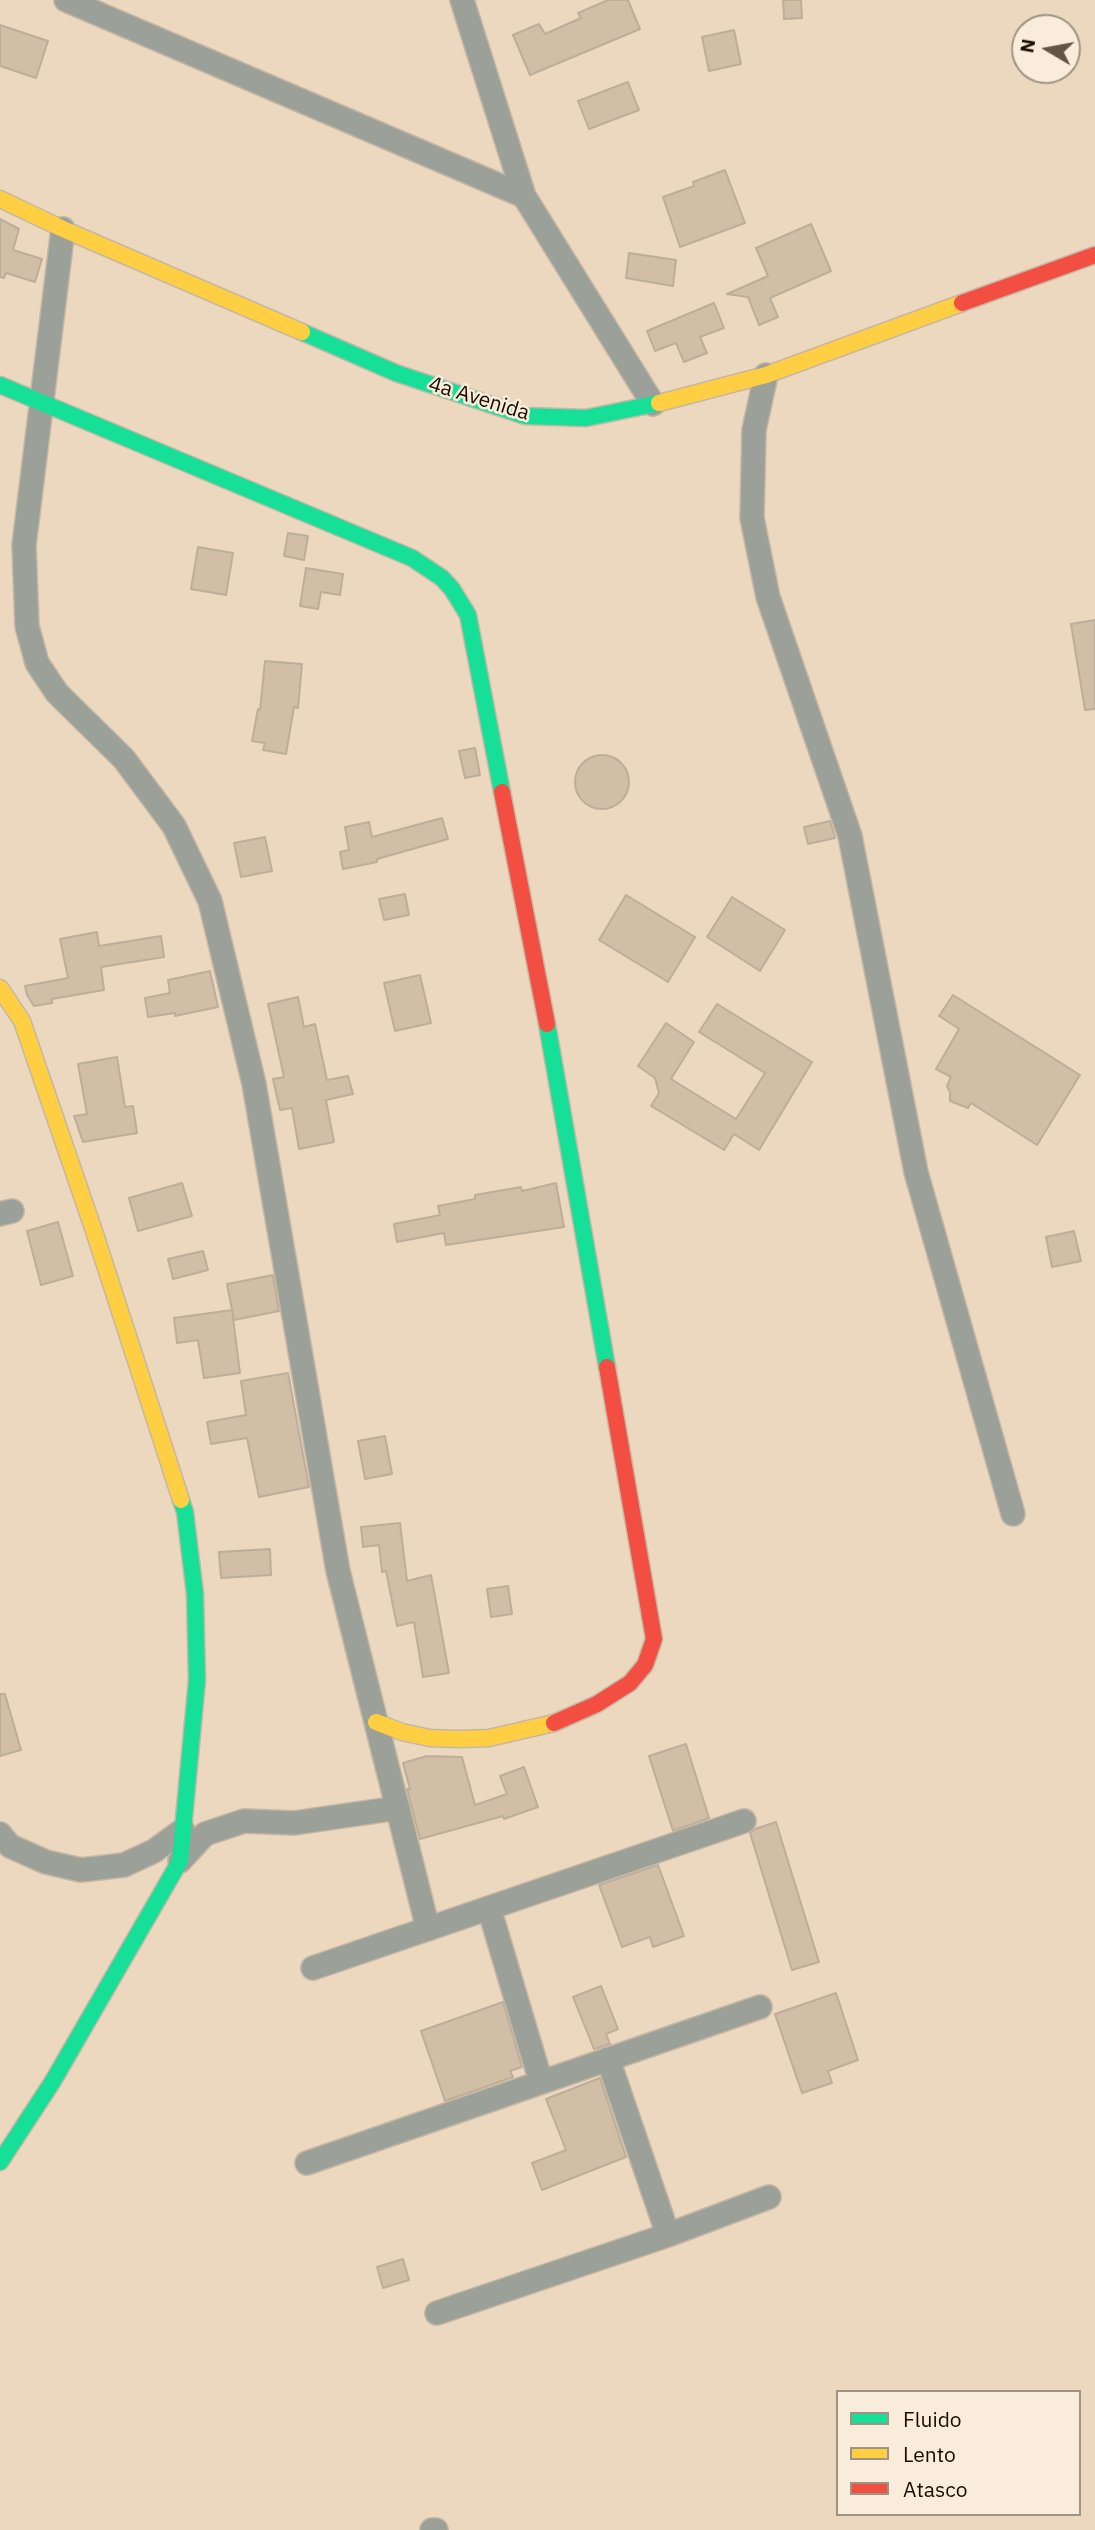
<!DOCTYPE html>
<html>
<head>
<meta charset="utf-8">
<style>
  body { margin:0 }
  #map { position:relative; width:1095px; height:2530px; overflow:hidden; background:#ebd8bf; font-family:"IBM Plex Sans",sans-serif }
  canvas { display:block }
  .legend { position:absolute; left:836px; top:2390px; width:245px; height:126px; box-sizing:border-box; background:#faecda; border:2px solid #a09383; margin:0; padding:9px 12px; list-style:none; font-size:21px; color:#190e01 }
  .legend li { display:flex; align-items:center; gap:14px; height:35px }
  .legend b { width:35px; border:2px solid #a09383 }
  .north { position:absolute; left:1011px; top:14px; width:70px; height:70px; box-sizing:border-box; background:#faecda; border:2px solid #a09383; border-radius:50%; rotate:280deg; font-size:19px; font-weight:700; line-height:28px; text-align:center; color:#190e01 }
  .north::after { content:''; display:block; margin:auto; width:24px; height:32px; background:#625544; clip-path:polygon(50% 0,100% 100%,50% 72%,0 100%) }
</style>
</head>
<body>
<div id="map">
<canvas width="1095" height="2530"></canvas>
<ul class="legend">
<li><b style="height:9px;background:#16e098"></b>Fluido</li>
<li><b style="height:9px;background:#ffcf43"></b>Lento</li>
<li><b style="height:9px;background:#f24e42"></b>Atasco</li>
</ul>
<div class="north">N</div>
</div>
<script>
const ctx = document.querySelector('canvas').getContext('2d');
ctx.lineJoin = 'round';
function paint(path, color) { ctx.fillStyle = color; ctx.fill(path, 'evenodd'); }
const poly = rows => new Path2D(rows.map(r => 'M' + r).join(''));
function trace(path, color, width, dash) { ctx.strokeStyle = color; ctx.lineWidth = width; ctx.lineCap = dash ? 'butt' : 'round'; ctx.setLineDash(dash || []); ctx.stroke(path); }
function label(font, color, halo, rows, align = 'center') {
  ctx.font = font + ' "IBM Plex Sans",sans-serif'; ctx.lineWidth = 5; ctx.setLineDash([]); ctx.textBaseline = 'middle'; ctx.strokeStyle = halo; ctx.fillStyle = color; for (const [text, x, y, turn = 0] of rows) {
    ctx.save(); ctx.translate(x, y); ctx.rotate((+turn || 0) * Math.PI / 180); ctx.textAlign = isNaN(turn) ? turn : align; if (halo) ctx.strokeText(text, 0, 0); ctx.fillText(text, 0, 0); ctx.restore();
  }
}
const building = poly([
  [608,0,628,0,640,29,530,75,513,35,539,24,545,34,581,18,578,13,608,0],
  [783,0,801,0,802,18,784,19,783,0],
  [0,25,48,41,36,78,0,66,0,25],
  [734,30,741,64,709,71,702,37,734,30],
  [628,82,639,110,589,129,578,101,628,82],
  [725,170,745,223,680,247,663,197,694,186,693,182,725,170],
  [0,219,19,229,13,250,42,259,35,282,6,273,4,278,0,277,0,219],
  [811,224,831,271,770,298,778,317,759,325,748,297,727,294,768,276,756,248,811,224],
  [629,253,676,260,673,286,626,278,629,253],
  [714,303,724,328,700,337,707,353,684,362,676,343,655,351,647,331,714,303],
  [288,533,308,536,304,560,284,556,288,533],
  [198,547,233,553,226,595,191,589,198,547],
  [306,568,343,574,340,595,321,592,318,609,300,606,306,568],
  [1095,620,1095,709,1085,710,1071,624,1095,620],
  [265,661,302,664,298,708,294,707,286,754,263,750,265,743,252,741,258,709,260,710,265,661],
  [475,748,480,775,465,778,459,751,475,748],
  '575 782a27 27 0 1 1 54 0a27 27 0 1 1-54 0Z',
  [442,818,448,839,377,859,377,862,343,869,340,852,349,850,345,827,369,822,372,837,442,818],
  [830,821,835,838,808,844,804,827,830,821],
  [265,837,272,871,241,877,234,843,265,837],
  [405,894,409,915,384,920,379,899,405,894],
  [626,895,695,937,668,982,599,940,626,895],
  [732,897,785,930,760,971,707,937,732,897],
  [97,932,99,946,161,936,164,957,101,967,104,990,52,999,52,1003,34,1006,27,995,25,986,68,978,60,939,97,932],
  [210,971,218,1007,175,1016,175,1013,148,1017,145,998,170,993,168,980,210,971],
  [420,975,431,1023,395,1031,384,983,420,975],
  [953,995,1080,1075,1037,1145,971,1103,968,1108,950,1101,950,1092,947,1086,951,1077,936,1069,959,1029,939,1016,953,995],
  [298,997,304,1027,315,1024,327,1080,348,1076,353,1094,326,1100,334,1142,299,1149,292,1108,280,1110,273,1079,284,1077,268,1004,298,997],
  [717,1004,812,1062,759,1150,734,1134,724,1150,651,1106,659,1093,655,1078,638,1066,666,1023,694,1042,671,1079,736,1119,765,1073,699,1032,717,1004],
  [117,1057,125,1107,133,1106,137,1133,83,1142,74,1116,87,1114,78,1064,117,1057],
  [182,1183,192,1216,138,1231,129,1198,182,1183],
  [556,1183,564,1227,446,1245,444,1233,397,1242,394,1224,440,1215,438,1206,475,1199,475,1195,521,1187,522,1191,556,1183],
  [58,1222,73,1276,41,1285,27,1231,58,1222],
  [1074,1231,1081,1261,1052,1267,1046,1237,1074,1231],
  [203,1251,208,1270,173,1279,168,1259,203,1251],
  [273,1275,279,1311,234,1320,227,1284,273,1275],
  [232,1310,240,1373,204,1378,198,1340,177,1343,174,1318,232,1310],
  [288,1373,309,1487,259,1497,247,1438,211,1444,207,1422,246,1415,241,1381,288,1373],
  [385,1436,392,1474,365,1479,358,1441,385,1436],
  [400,1523,407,1581,431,1575,449,1673,423,1677,414,1622,397,1626,386,1571,382,1572,379,1545,363,1547,361,1527,400,1523],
  [270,1549,271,1575,221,1578,219,1552,270,1549],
  [508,1586,512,1614,491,1617,487,1589,508,1586],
  [0,1694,5,1694,21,1750,0,1756,0,1694],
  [686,1744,709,1818,673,1831,649,1756,686,1744],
  [427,1756,462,1757,475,1805,507,1794,500,1776,524,1767,538,1807,504,1819,503,1816,420,1839,407,1789,410,1789,403,1763,427,1756],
  [776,1822,819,1962,792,1970,750,1833,755,1829,776,1822],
  [658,1865,684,1936,653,1947,650,1937,622,1947,599,1885,658,1865],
  [601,1986,618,2029,606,2034,610,2044,594,2049,573,1997,601,1986],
  [836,1993,858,2060,828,2071,832,2083,802,2093,775,2014,836,1993],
  [503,2002,522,2067,510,2071,513,2077,445,2101,421,2031,503,2002],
  [600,2078,626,2157,542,2190,532,2163,566,2150,546,2099,600,2078],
  [403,2259,409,2280,383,2288,377,2267,403,2259]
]);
paint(building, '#d0bea6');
trace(building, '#bdae9a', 2);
const street = poly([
  [66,0,524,196],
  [462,0,524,196,653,404],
  [63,229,24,545,27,626,37,663,57,693,124,759,174,826,210,901,254,1084,338,1571,428,1929],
  [766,375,754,430,752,518,768,597,850,836,916,1172,1013,1514],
  [0,1214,12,1211],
  [0,1834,10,1846,46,1862,81,1870,124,1865,154,1851,183,1830],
  [180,1861,205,1834,244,1821,294,1823,398,1808],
  [489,1908,541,2082],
  [313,1968,744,1821],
  [608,2059,668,2235],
  [307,2163,760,2007],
  [437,2313,668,2235,769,2197],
  [432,2530,436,2530]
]);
const fast = poly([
  [302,332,396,373,525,416,586,418,659,403],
  [0,385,412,558,442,578,452,589,468,615,502,792],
  [547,1024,607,1367],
  [0,2162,53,2081,180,1861,197,1680,195,1594,185,1512,181,1500]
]);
const slow = poly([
  [0,199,63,229,302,332],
  [659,403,766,375,962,303],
  [0,988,22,1021,94,1231,181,1500],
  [376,1722,402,1732,430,1738,460,1739,489,1738,554,1723]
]);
const jam = poly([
  [962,303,1095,255],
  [502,792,547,1024],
  [554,1723,597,1704,630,1683,645,1665,654,1639,607,1367]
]);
trace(street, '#c6b7a4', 26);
trace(fast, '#c6b7a4', 19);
trace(slow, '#c6b7a4', 19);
trace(jam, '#c6b7a4', 19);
trace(street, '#9ba199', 23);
trace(fast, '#16e098', 16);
trace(slow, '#ffcf43', 16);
trace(jam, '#f24e42', 16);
label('21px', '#190e01', '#faecda', [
  ["4a Avenida",479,399,17]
]);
</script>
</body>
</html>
